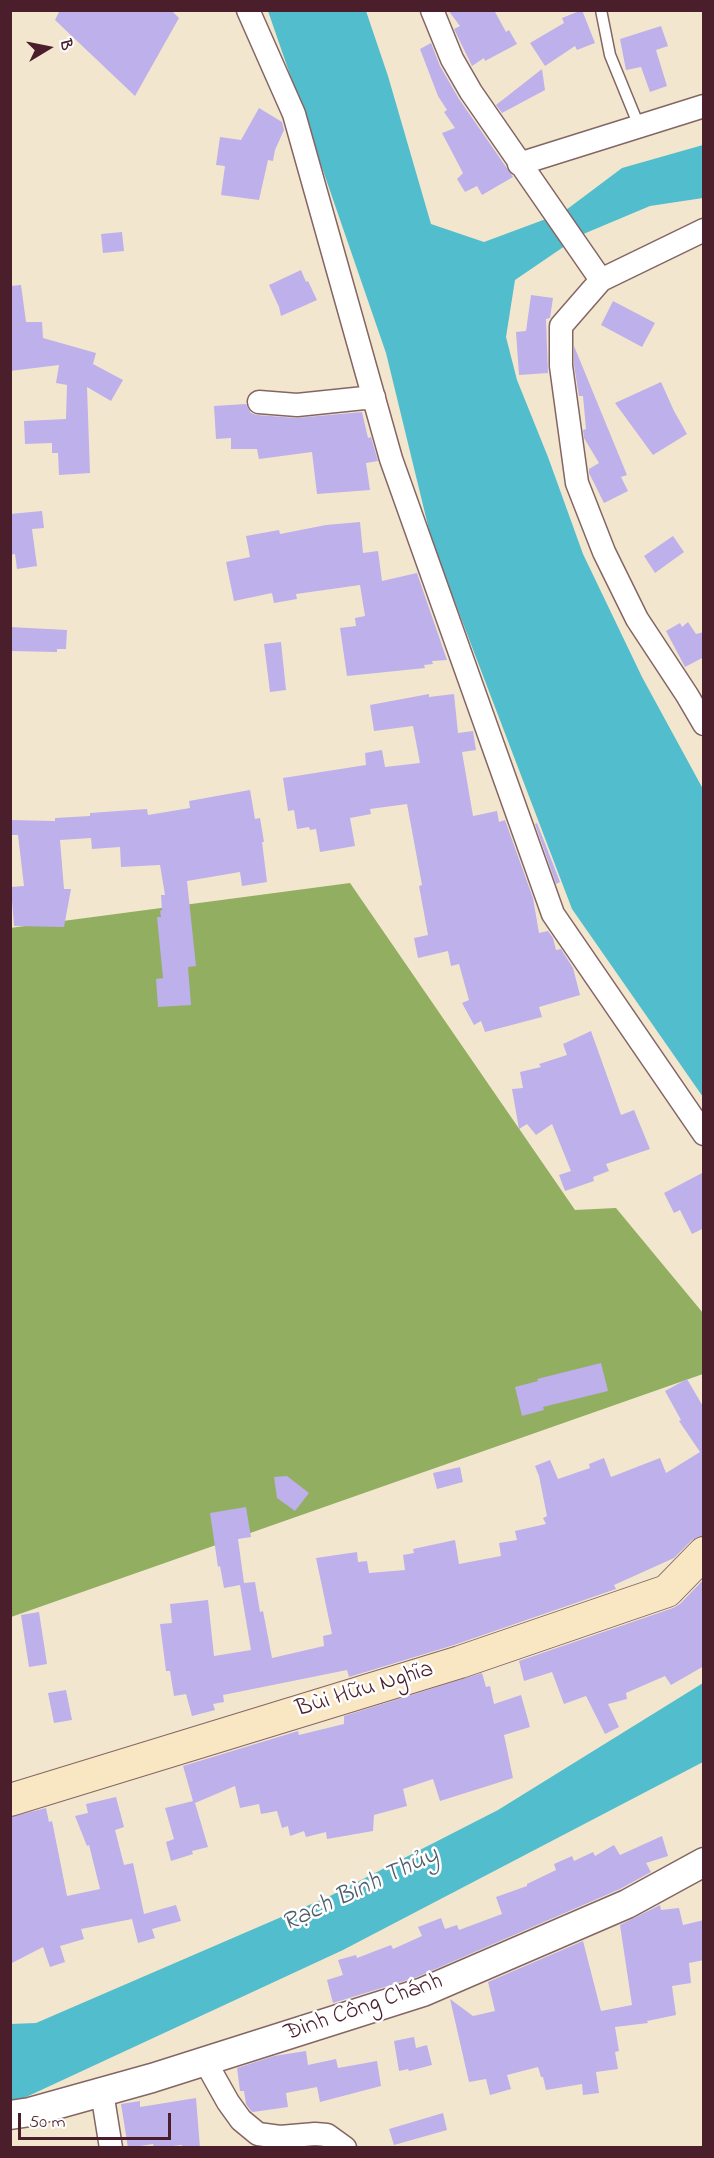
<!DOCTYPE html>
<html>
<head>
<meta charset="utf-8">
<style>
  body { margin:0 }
  #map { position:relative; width:714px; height:2158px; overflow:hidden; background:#f2e7ce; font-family:"Indie Flower",sans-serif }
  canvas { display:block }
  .frame { position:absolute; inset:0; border:12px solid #4a1f2b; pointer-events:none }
  .north { position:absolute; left:18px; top:18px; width:60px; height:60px; -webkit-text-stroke:4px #fff; paint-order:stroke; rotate:80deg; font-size:16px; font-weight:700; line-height:24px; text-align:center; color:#4a1f2b }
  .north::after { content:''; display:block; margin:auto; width:21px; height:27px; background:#4a1f2b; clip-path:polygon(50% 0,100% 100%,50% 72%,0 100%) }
  .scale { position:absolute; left:18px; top:2113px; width:153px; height:27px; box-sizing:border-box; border:3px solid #4a1f2b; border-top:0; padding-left:8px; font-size:18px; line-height:21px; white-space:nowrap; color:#4a1f2b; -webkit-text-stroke:4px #fff; paint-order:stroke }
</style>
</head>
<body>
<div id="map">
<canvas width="714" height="2158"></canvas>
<div class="frame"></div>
<div class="north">B</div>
<div class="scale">50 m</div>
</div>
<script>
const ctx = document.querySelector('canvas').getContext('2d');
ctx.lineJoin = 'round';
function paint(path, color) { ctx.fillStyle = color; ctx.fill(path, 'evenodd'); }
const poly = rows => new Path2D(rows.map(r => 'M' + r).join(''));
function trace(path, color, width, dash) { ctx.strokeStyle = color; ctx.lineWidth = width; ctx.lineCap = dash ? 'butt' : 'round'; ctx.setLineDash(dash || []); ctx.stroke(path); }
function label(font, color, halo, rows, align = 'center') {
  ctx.font = font + ' "Indie Flower",sans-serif'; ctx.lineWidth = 5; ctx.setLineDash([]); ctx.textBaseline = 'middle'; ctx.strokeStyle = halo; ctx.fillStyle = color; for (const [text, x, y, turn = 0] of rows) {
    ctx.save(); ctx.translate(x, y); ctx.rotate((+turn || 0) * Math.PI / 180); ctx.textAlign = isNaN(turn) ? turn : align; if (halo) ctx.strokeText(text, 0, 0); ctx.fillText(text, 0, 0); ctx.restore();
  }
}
paint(poly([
  [350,883,575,1210,616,1208,703,1313,703,1374,11,1617,10,928]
]), '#92ae60');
paint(poly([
  [268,11,366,11,388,76,431,224,484,242,562,213,622,168,703,145,703,198,650,206,581,235,515,280,506,337,517,380,548,457,583,554,642,677,703,789,703,1097,572,909,432,542,386,353],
  [703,1683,703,1762,343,1950,11,2104,10,2024,36,2023,330,1896,498,1810]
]), '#52bdcd');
paint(poly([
  [60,10,171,10,179,18,135,96,55,20],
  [448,10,494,10,506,32,509,30,517,44,485,61,484,58,472,66,454,29,460,26],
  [582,10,595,43,577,50,575,46,545,66,530,43,564,23,562,18],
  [661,26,668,46,656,50,667,86,650,92,641,67,626,70,620,39],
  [431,43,440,66,459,99,513,177,482,195,477,186,465,192,457,179,463,173,442,133,455,128,444,112,447,110,438,96,420,49],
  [542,69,545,90,502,113,496,105],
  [259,108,282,122,284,130,275,150,273,161,268,160,259,200,221,195,225,166,216,165,220,137,241,140],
  [122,232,124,251,103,253,101,234],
  [301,270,306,282,308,281,317,300,281,316,279,307,269,285],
  [21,285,26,322,42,322,43,338,96,353,93,364,123,380,111,401,87,387,90,473,59,475,58,453,52,453,52,443,25,444,24,421,66,419,67,385,56,383,59,365,10,371,10,286],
  [531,295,553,298,550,318,546,319,548,373,519,375,516,332,526,331],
  [613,301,655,323,642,347,601,325],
  [574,346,627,475,621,477,628,491,604,503,589,473,589,469,599,463,584,438,583,430,586,429,583,396,579,396,574,365],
  [661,382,674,411,687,434,653,455,615,403],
  [246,404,251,413,257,415,296,418,362,412,368,438,371,437,378,461,366,463,370,490,317,494,312,452,259,459,257,449,231,449,231,438,216,439,214,406],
  [42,511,44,528,32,529,37,566,17,569,15,554,10,555,10,514],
  [360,522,363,553,378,551,382,581,417,573,447,660,432,661,433,664,424,665,425,668,347,676,340,628,356,626,355,618,365,616,360,585,296,594,297,599,274,603,272,593,234,601,226,562,250,557,246,536,279,530,280,534,326,525],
  [673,536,684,552,655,573,644,556],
  [688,622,696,634,704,632,704,657,685,667,666,631,680,623,682,627],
  [10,627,67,630,66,649,57,649,57,652,10,651],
  [281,642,286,690,270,692,264,644],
  [429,694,429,697,454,694,458,733,473,731,476,750,462,752,473,816,497,811,499,822,505,820,533,898,539,933,548,931,553,938,556,950,561,949,573,968,580,995,539,1007,542,1017,485,1032,481,1021,474,1025,462,1003,469,1000,459,964,451,966,448,951,418,958,414,938,428,935,419,886,422,885,407,804,370,809,371,814,350,818,355,846,320,852,316,829,310,830,309,827,297,829,294,810,288,811,283,778,366,765,365,753,382,750,385,767,420,763,413,726,374,731,370,705],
  [250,790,255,819,260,818,264,842,262,842,267,882,242,886,240,872,187,881,196,966,188,967,191,1005,158,1007,156,979,163,978,157,917,161,917,160,911,162,910,161,895,165,895,160,865,121,867,120,847,92,849,91,838,60,840,64,889,71,889,64,927,14,926,11,887,24,886,18,835,10,835,10,820,55,821,55,818,90,816,90,813,147,809,148,815,190,808,189,801],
  [537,823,560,882,556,884,535,824],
  [591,1031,621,1115,634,1110,650,1149,606,1164,609,1171,593,1177,594,1181,565,1191,559,1175,571,1171,552,1124,536,1135,527,1124,519,1129,512,1089,523,1088,520,1072,541,1067,539,1064,567,1055,563,1044],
  [704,1172,704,1228,692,1234,680,1210,674,1213,664,1193],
  [601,1363,608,1391,543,1407,544,1410,522,1416,515,1387,538,1381,537,1379],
  [687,1379,704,1408,704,1536,692,1540,674,1558,614,1585,616,1589,454,1645,349,1677,347,1670,223,1695,224,1702,213,1704,215,1710,192,1716,186,1694,174,1696,170,1671,166,1671,160,1624,172,1623,170,1604,208,1600,214,1656,251,1650,240,1585,224,1588,220,1566,218,1567,210,1513,246,1507,251,1537,238,1539,244,1583,255,1582,260,1612,263,1611,272,1658,324,1646,323,1636,332,1634,316,1558,357,1552,358,1562,367,1561,369,1573,405,1570,403,1555,414,1553,413,1549,455,1540,459,1564,501,1556,499,1543,517,1540,515,1531,546,1524,543,1518,547,1516,539,1476,535,1466,550,1460,558,1479,590,1468,589,1464,604,1458,611,1477,660,1458,666,1473,700,1452,679,1421,681,1420,665,1391],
  [460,1467,463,1482,437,1489,433,1473],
  [287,1476,309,1493,295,1511,277,1498,274,1477],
  [704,1579,704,1666,671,1685,665,1676,626,1693,627,1699,608,1704,619,1727,605,1734,586,1696,564,1704,552,1672,524,1681,519,1661,673,1608,680,1604],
  [39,1612,47,1664,29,1667,21,1615],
  [482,1673,486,1687,490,1686,494,1704,521,1695,530,1727,504,1735,513,1778,440,1801,433,1779,403,1789,407,1806,374,1815,373,1831,327,1839,326,1832,306,1837,304,1831,290,1836,288,1826,282,1828,277,1811,261,1814,259,1804,240,1808,235,1786,195,1803,208,1847,192,1851,193,1854,171,1861,166,1842,174,1839,165,1808,193,1801,183,1766,298,1731,299,1735,344,1724,344,1716],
  [66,1690,72,1720,54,1723,48,1693],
  [116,1797,124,1827,115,1830,124,1865,133,1863,144,1914,176,1905,181,1921,152,1929,155,1938,138,1943,132,1919,81,1929,84,1939,60,1946,65,1962,50,1967,43,1947,10,1964,10,1817,46,1808,49,1822,52,1821,67,1896,100,1889,89,1845,87,1846,75,1816,88,1813,86,1804],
  [662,1836,668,1856,646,1863,651,1872,620,1889,417,1977,333,2003,327,1980,343,1975,338,1960,356,1955,357,1958,391,1945,393,1949,422,1936,418,1927,441,1918,445,1929,457,1925,459,1930,502,1914,496,1897,527,1886,527,1884,556,1870,554,1864,572,1856,574,1861,593,1852,595,1856,614,1845,620,1855],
  [660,1905,661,1910,679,1908,683,1925,704,1920,704,1960,689,1963,691,1983,672,1986,676,2015,647,2021,648,2023,615,2027,619,2051,615,2052,618,2069,596,2072,599,2093,583,2095,582,2084,546,2090,543,2077,541,2077,538,2067,507,2075,511,2089,490,2095,486,2079,469,2082,450,1999,473,2016,495,2011,488,1982,583,1941,601,2011,632,2005,620,1925],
  [414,2037,416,2048,427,2045,432,2065,409,2071,408,2069,399,2071,394,2041],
  [306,2051,308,2065,336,2059,338,2068,377,2061,381,2086,320,2102,317,2087,286,2093,288,2107,253,2112,251,2111,246,2104,244,2091,240,2091,237,2068,274,2056],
  [196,2098,200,2148,182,2148,182,2145,154,2148,153,2144,128,2148,121,2104,140,2101,140,2107],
  [443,2113,447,2130,394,2145,389,2129]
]), '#bdb0eb');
const service = poly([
  [601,10,610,55,639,126]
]);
const minor = poly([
  [248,10,294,114,391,459,553,914,704,1134],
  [432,10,452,59,471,92,601,280],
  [519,164,704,106],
  [704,230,601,280,561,326,561,366,577,483,604,552,637,619,687,695,704,724],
  [259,402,297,405,374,397],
  [205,2061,228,2102,241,2120,258,2134,280,2137,315,2134,327,2135,345,2148],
  [102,2092,111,2148]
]);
const tertiary = poly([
  [10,2115,30,2112,152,2078,423,1992,627,1904,704,1862]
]);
const secondary = poly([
  [10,1800,460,1662,667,1591,704,1553]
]);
trace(service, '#856564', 13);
trace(minor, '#856564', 25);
trace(tertiary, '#856564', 31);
trace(secondary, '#856564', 34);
trace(service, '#fff', 10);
trace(minor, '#fff', 22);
trace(tertiary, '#fff', 28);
trace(secondary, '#f9e7c3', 32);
label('24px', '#4a1f2b', '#fff', [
  ["Bùi Hữu Nghĩa",365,1691,-17],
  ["Đinh Công Chánh",364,2009,-19]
]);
label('italic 26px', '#4d5e6c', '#fff', [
  ["Rạch Bình Thủy",361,1891,-25]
]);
</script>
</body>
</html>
